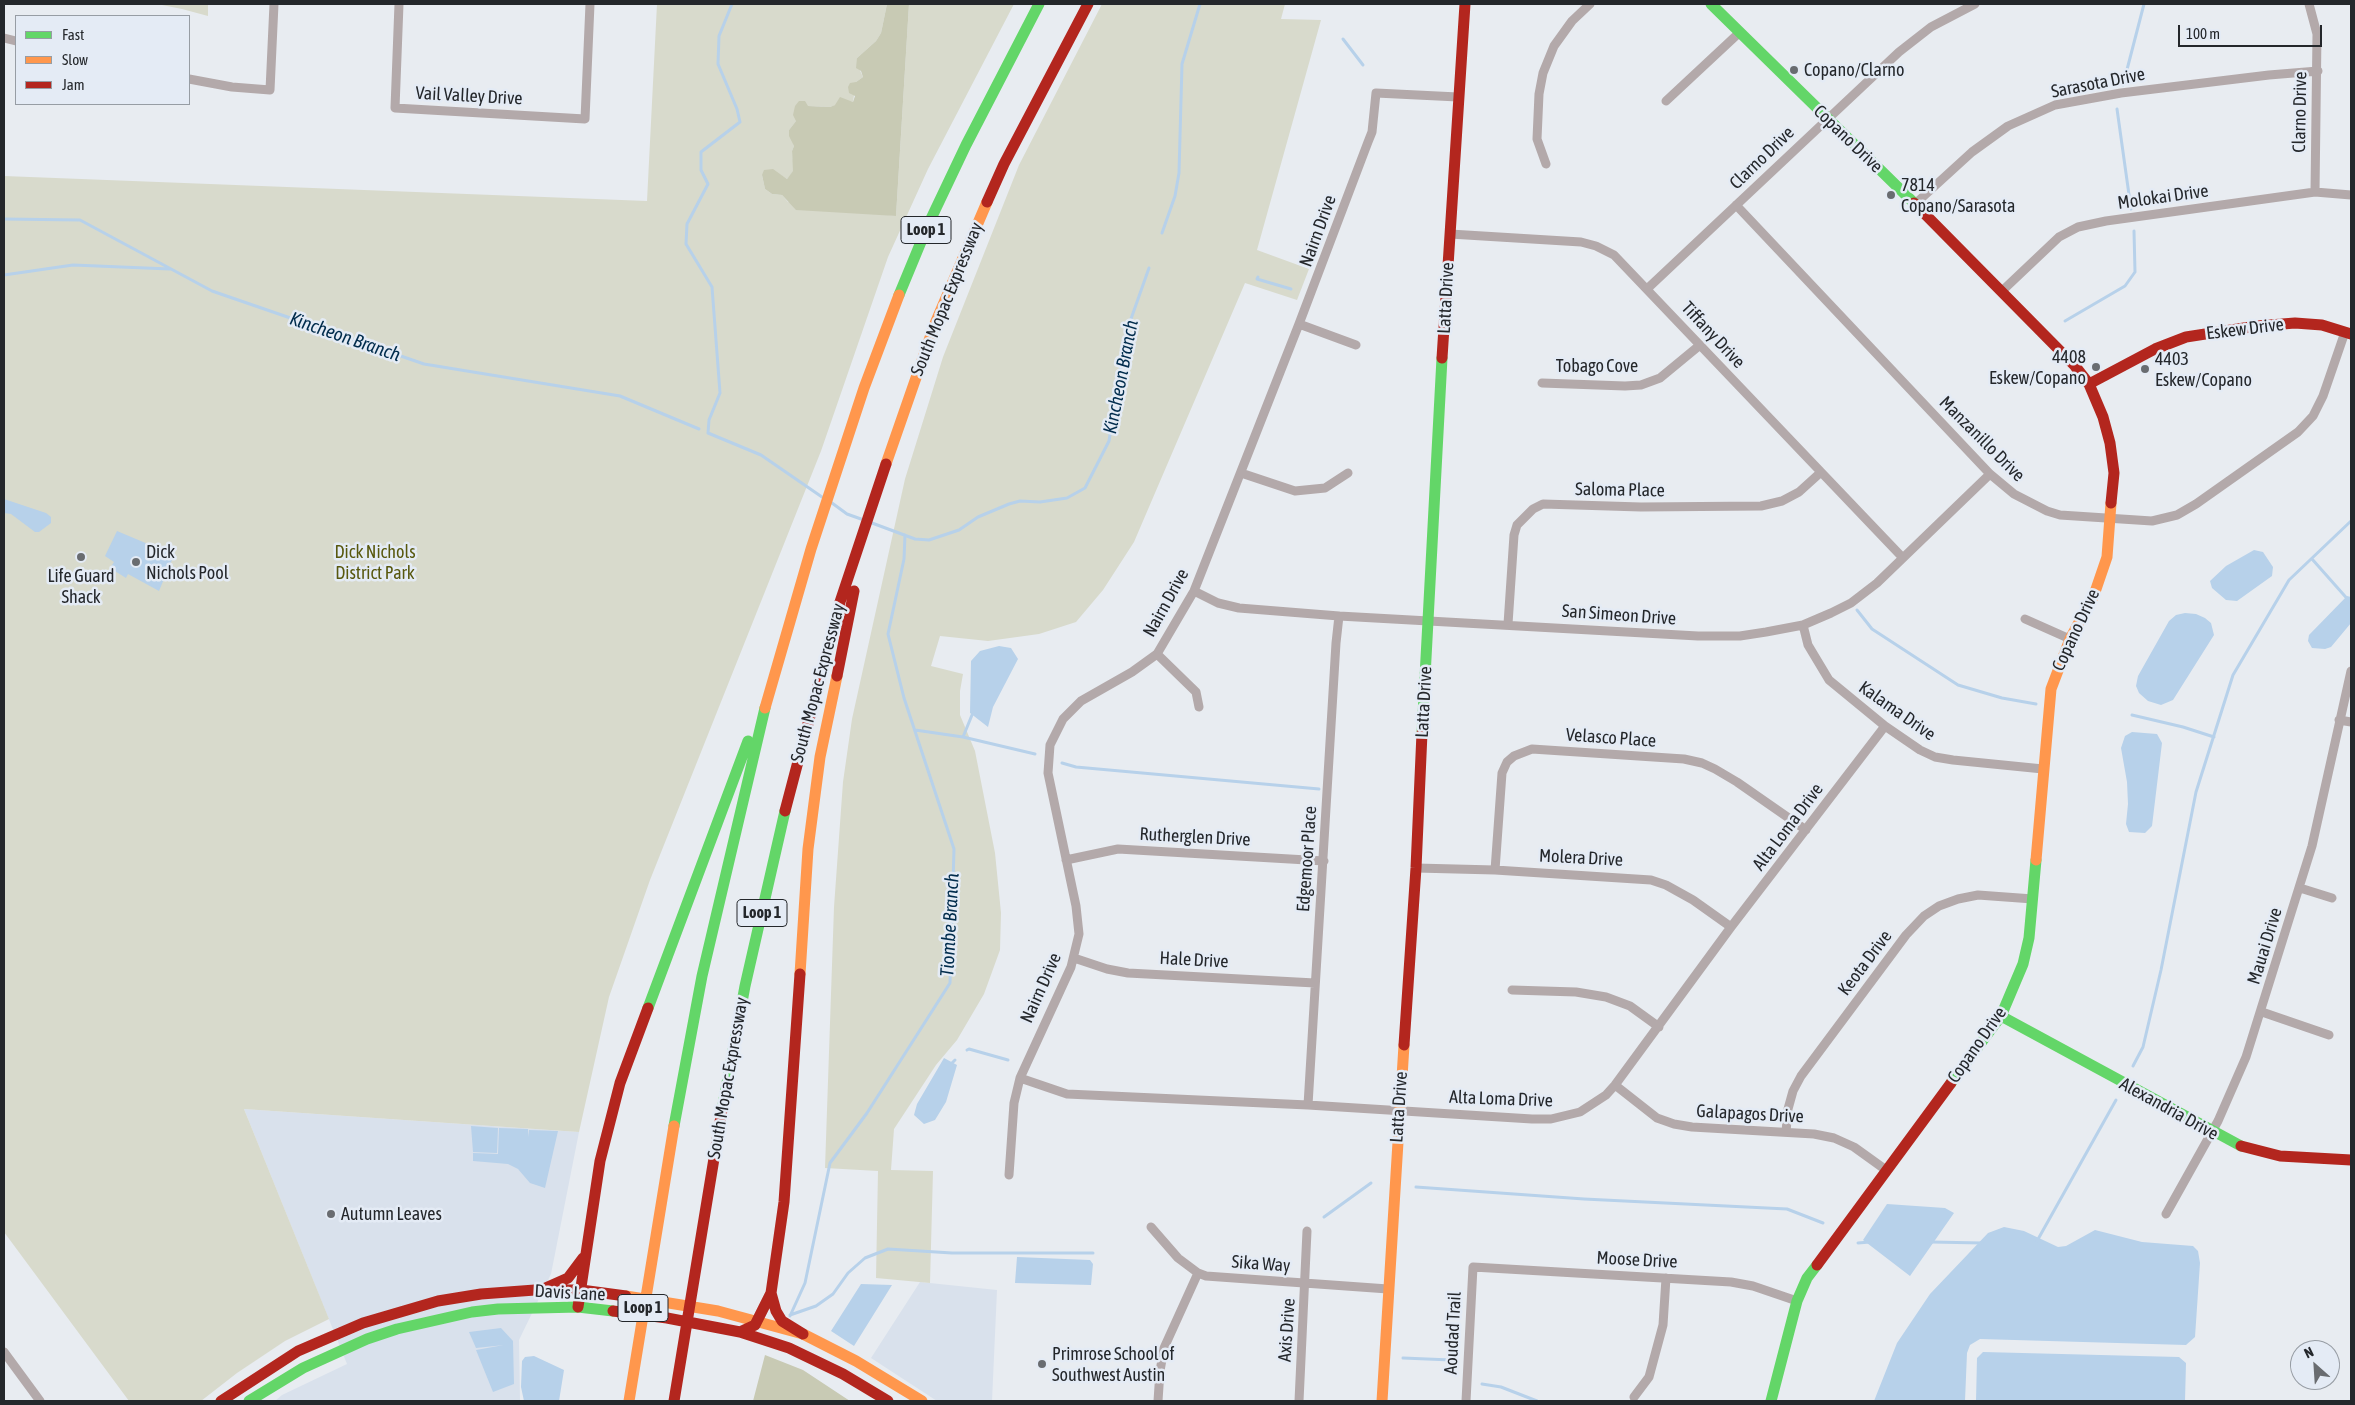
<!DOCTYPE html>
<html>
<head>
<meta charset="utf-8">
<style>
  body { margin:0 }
  #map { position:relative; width:2355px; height:1405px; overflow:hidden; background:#e8ecf1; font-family:"Asap Condensed",sans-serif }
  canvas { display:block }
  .frame { position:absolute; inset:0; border:5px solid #24272b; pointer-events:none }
  .legend { position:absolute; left:15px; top:15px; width:175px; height:90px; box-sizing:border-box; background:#e4ebf5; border:1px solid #979da4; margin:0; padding:6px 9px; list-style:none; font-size:15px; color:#24272b }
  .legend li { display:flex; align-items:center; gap:10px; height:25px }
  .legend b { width:25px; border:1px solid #979da4 }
  .north { position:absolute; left:2290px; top:1340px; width:50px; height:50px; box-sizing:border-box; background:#e4ebf5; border:1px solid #979da4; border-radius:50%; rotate:334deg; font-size:14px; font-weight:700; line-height:20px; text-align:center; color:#24272b }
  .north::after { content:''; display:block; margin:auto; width:18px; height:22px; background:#696c70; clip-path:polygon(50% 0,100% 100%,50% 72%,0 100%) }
  .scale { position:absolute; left:2178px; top:25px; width:144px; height:22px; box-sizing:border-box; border:2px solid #24272b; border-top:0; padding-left:6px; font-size:15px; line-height:18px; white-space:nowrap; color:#24272b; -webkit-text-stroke:4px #e4ebf5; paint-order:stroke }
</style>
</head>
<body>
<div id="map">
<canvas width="2355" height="1405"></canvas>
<div class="frame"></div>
<ul class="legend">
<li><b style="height:6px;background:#63d668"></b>Fast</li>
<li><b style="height:6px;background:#ff974d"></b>Slow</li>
<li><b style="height:6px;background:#b3261e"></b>Jam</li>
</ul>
<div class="north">N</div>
<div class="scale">100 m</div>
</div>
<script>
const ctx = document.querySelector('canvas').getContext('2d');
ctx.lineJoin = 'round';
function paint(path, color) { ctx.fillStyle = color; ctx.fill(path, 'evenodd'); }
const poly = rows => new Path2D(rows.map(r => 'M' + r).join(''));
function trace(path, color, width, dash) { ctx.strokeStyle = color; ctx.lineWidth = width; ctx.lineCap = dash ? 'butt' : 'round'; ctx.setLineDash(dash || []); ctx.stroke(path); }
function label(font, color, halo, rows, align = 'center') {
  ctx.font = font + ' "Asap Condensed",sans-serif'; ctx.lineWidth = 5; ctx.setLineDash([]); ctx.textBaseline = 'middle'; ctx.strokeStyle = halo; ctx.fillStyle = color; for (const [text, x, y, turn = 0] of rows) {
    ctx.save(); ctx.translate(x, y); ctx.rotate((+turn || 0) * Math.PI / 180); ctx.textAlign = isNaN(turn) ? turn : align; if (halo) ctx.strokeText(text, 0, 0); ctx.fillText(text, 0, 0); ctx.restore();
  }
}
paint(poly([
  [244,1109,579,1132,551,1274,519,1340,520,1401,275,1401,282,1395,347,1364],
  [920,1282,997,1290,992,1401,937,1401,871,1358]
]), '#d9e1ec');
paint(poly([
  [157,4,208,4,208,16,182,9],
  [657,4,887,4,881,33,876,41,857,58,857,64,863,77,856,82,853,102,847,101,830,107,808,106,789,130,794,146,792,151,794,171,787,179,777,173,762,175,765,189,772,194,782,195,788,202,896,216,909,4,1014,4,928,169,888,257,821,451,650,880,609,997,579,1132,244,1109,329,1319,285,1341,237,1373,201,1401,129,1401,4,1232,4,176,647,201],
  [1102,4,1285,4,1281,19,1321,20,1257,250,1309,269,1297,300,1245,283,1134,542,1103,590,1076,622,1039,634,988,641,940,636,931,666,963,674,960,691,960,715,975,751,995,853,1001,913,1000,950,984,994,957,1040,936,1065,894,1129,891,1170,933,1171,930,1283,876,1278,878,1171,825,1168,834,907,843,782,852,719,905,479,943,357,1019,165]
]), '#d8dacc');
paint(poly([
  [887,4,924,4,909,4,896,216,796,210,782,195,772,194,765,189,762,175,764,170,773,169,787,179,793,171,792,151,794,146,789,136,789,130,796,121,793,115,795,106,799,101,805,101,808,106,830,107,835,105,840,97,853,102,855,96,849,93,848,87,850,83,856,82,863,77,861,71,856,68,857,58,876,41,881,33],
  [765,1355,803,1370,850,1401,753,1401]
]), '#c8cab4');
paint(poly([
  [4,499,46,513,51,517,51,523,39,532,35,532,11,514,4,513],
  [117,531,174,555,159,591,128,574,126,578,110,568,114,562,105,556],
  [2254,550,2263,552,2273,567,2272,576,2237,601,2226,600,2212,588,2210,581,2226,566],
  [2347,596,2351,597,2351,623,2331,647,2325,649,2312,648,2308,641,2309,635],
  [2185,613,2196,614,2205,618,2211,623,2214,635,2173,700,2161,705,2148,701,2139,693,2136,686,2138,676,2169,621,2176,615],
  [999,646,1011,648,1018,659,993,707,988,727,970,713,971,661,980,651],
  [2132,732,2157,734,2162,743,2152,826,2145,833,2129,832,2126,824,2128,804,2127,782,2121,748,2125,736],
  [944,1058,957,1065,946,1102,935,1120,924,1124,914,1115,917,1104],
  [471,1126,498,1128,497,1153,473,1152],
  [499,1128,528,1129,528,1137,529,1130,558,1131,545,1188,530,1183,518,1169,508,1164,473,1161,473,1153,498,1154],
  [1887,1204,1945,1208,1954,1213,1910,1276,1863,1240],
  [2004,1227,2024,1231,2058,1247,2066,1246,2095,1230,2142,1242,2193,1246,2198,1251,2200,1263,2195,1337,2186,1345,1980,1339,1970,1345,1967,1353,1965,1401,1874,1401,1897,1343,1930,1294,1988,1233],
  [1017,1257,1090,1260,1093,1264,1091,1285,1015,1283],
  [861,1284,892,1285,854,1346,831,1331],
  [501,1328,513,1341,514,1384,493,1392,476,1350,504,1345,476,1348,469,1332],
  [1983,1352,2179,1357,2186,1363,2185,1401,1976,1401,1977,1358],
  [534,1356,564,1370,559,1401,524,1401,521,1387,522,1361,525,1357]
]), '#b7d1ea');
trace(poly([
  [732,4,719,36,718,64,737,109,740,122,701,152,701,170,708,184,687,224,686,244,712,287,720,393,709,420,708,433,761,455,822,497],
  [1343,39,1363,65],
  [2123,85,2144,4],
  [2117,109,2131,209],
  [4,219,80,220,212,291,424,364,620,396,699,429],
  [1162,233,1175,196,1179,173,1182,64,1200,4],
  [4,275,73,265,170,269],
  [1258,277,1257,279,1291,289],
  [2065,321,2125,286,2135,272,2134,231],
  [832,503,847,514,861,519],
  [872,523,915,539,929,540,959,530,978,517,1009,504,1020,501,1040,502,1067,498,1085,488,1109,441,1126,333,1149,268],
  [2312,559,2351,603],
  [1857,610,1872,629,1958,685,2002,698,2036,704],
  [2132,715,2183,727,2214,737],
  [915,730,963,737,1035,754],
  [963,737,972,715],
  [1062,763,1076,767,1319,789],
  [967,1050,969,1049,1008,1060],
  [952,1063,955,1060],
  [2133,1066,2143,1047,2161,970,2196,792,2233,675,2289,580,2351,521],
  [1416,1187,1584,1199,1787,1209,1823,1223],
  [1324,1217,1371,1183],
  [2037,1241,2116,1100],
  [1931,1242,1982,1243],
  [1858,1243,1870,1242],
  [790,1315,816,1306,833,1294,848,1273,865,1258,888,1249,952,1253,1093,1253],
  [790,1316,805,1283,830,1163,867,1113,950,983,954,849,904,698,888,634,904,559,905,535],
  [1403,1358,1451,1360],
  [1482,1384,1501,1387,1537,1401]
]), '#b7d1ea', 3);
trace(poly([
  [399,4,395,108,585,119,590,4],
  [2309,4,2317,34,2315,192],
  [4,38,16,41],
  [189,79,232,87,270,90,274,4],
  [1666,101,1740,32],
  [1546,164,1537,139,1539,94,1543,73,1554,46,1572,21,1590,4],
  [1915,204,1972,152,2008,126,2055,105,2121,93,2269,75,2318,71],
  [1736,205,1990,474,2014,494,2047,511,2060,515,2152,521,2177,515,2196,504,2298,432,2313,416,2323,396,2345,332],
  [1450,234,1581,242,1596,246,1614,255,1903,558],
  [1647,289,1899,52,1931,27,1975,4],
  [2002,291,2059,237,2078,227,2106,221,2315,192,2351,195],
  [1299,324,1356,345],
  [1542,383,1625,386,1641,385,1660,378,1700,345],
  [1241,473,1295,491,1325,488,1348,473],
  [1194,591,1218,603,1239,608,1339,616,1698,636,1740,636,1766,632,1803,625,1831,613,1851,603,1877,583,1990,474],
  [2025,619,2070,639],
  [1508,624,1514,535,1517,525,1533,509,1543,504,1641,507,1761,506,1782,501,1799,492,1820,473],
  [1803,625,1808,645,1829,680,1885,726,1920,750,1935,757,1953,760,2043,769],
  [1157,654,1196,692,1199,707],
  [2339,720,2351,722],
  [1066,860,1118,849,1324,861],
  [1416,868,1495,870,1651,880,1666,885,1693,900,1731,927],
  [1495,870,1502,773,1507,762,1514,756,1532,749,1684,759,1702,763,1715,769,1737,782,1806,830],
  [2300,888,2332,898],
  [1074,958,1107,969,1128,973,1315,983],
  [1512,990,1576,992,1606,997,1630,1006,1659,1027],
  [2262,1012,2329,1035],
  [1020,1078,1067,1094,1308,1105,1532,1119,1551,1119,1580,1112,1606,1095,1615,1085,1731,927,1885,726],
  [1615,1085,1657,1118,1674,1124,1692,1127,1814,1134,1834,1138,1854,1147,1886,1170],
  [1308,1105,1336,643,1339,616],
  [1786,1132,1788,1109,1793,1091,1801,1076,1906,935,1924,916,1939,906,1958,899,1978,895,2033,899],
  [1009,1175,1014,1103,1020,1078,1071,967,1079,934,1076,906,1048,773,1050,745,1063,719,1081,701,1132,672,1157,654,1194,591,1299,324,1368,142,1372,132,1376,93,1458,97],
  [2166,1214,2218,1121,2246,1057,2312,846,2351,671],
  [1151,1227,1178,1258,1198,1273,1206,1276,1388,1289],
  [4,1352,40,1401],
  [1634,1397,1649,1377,1663,1325,1666,1278],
  [1158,1401,1160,1371,1164,1348,1198,1273],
  [1299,1401,1307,1231],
  [1466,1401,1473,1267,1731,1282,1753,1286,1797,1301]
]), '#b3a9aa', 9);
trace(poly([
  [1711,4,1914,203],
  [899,295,928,225,966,145,1039,4],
  [1422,733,1442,358],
  [648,1008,748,741],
  [2001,1016,2241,1146],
  [1951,1083,2001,1016,2023,964,2029,938,2036,860],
  [722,1110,745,986,785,811],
  [674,1126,702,976,765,708],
  [249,1401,303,1368,367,1339,397,1329,472,1312,498,1309,578,1307,613,1311],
  [1771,1401,1797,1301,1807,1278,1817,1265]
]), '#63d668', 11);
trace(poly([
  [886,464,934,326,987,202],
  [765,708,811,549,864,388,899,295],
  [2036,860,2051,689,2070,639,2094,595,2107,557,2111,503],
  [800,974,808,849,820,757,837,676],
  [626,1296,718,1311,803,1334,856,1361,922,1401],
  [629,1401,674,1126],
  [1382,1401,1404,1045]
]), '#ff974d', 11);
trace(poly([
  [987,202,1004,164,1088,4],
  [1914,203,2075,366,2089,384,2103,417,2110,443,2114,473,2111,503],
  [1442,358,1465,4],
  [2089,384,2155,349,2186,337,2257,326,2295,323,2322,325,2351,334],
  [837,676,854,591],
  [785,811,840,602,886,464],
  [1404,1045,1416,868,1422,733],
  [2241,1146,2280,1156,2351,1160],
  [1817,1265,1951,1083],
  [541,1290,568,1278,583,1258],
  [771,1293,776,1311,782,1321,803,1334],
  [578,1307,600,1161,620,1083,648,1008],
  [613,1311,667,1318,740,1332,789,1348,843,1374,888,1401],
  [740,1332,755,1325,771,1293,784,1202,800,974],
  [221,1401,298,1351,363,1323,438,1301,481,1294,535,1290,581,1290,626,1296],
  [674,1401,722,1110]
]), '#b3261e', 11);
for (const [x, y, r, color] of [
  [1794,70,5,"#696c70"],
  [1891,195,5,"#696c70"],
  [2096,367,5,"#696c70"],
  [2145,369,5,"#696c70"],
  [81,557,5,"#696c70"],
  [136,562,5,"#696c70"],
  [331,1214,5,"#696c70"],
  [1042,1364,5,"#696c70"]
]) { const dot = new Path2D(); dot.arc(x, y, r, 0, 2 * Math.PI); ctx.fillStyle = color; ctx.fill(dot); trace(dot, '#e4ebf5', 2); }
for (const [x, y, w] of [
  [926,230,50],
  [762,913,50],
  [643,1308,50]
]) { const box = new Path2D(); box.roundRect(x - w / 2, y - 13.5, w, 27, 4); ctx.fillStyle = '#e4ebf5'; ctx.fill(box); trace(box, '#24272b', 1); }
label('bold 16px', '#24272b', null, [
  ["Loop 1",926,230],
  ["Loop 1",762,913],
  ["Loop 1",643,1308]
]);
label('18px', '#24272b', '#e4ebf5', [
  ["Copano/Clarno",1804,70],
  ["7814",1901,185],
  ["Copano/Sarasota",1901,206],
  ["4408",2086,357,"right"],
  ["Eskew/Copano",2086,378,"right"],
  ["4403",2155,359],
  ["Eskew/Copano",2155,380],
  ["Dick",146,552],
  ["Nichols Pool",146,573],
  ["Life Guard",81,576,"center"],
  ["Shack",81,597,"center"],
  ["Autumn Leaves",341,1214],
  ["Primrose School of",1052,1354],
  ["Southwest Austin",1052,1375]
], 'left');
label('18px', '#24272b', '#e4ebf5', [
  ["Sarasota Drive",2098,83,-11],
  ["Vail Valley Drive",469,96,3],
  ["Clarno Drive",2300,112,-89],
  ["Copano Drive",1848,139,44],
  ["Clarno Drive",1762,158,-44],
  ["Molokai Drive",2163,197,-8],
  ["Nairn Drive",1318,231,-70],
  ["Latta Drive",1446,298,-87],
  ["South Mopac Expressway",947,299,-68],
  ["Eskew Drive",2245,329,-7],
  ["Tiffany Drive",1713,335,47],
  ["Tobago Cove",1597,366],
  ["Manzanillo Drive",1982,439,45],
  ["Saloma Place",1620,490,1],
  ["Nairn Drive",1166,603,-61],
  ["San Simeon Drive",1619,615,4],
  ["Copano Drive",2076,630,-65],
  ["South Mopac Expressway",818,683,-75],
  ["Latta Drive",1424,702,-87],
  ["Kalama Drive",1897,711,35],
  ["Velasco Place",1611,738,4],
  ["Alta Loma Drive",1788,827,-53],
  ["Rutherglen Drive",1195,837,3],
  ["Molera Drive",1581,858,3],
  ["Edgemoor Place",1307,859,-86],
  ["Mauai Drive",2265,946,-73],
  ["Hale Drive",1194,960,3],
  ["Keota Drive",1865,963,-53],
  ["Nairn Drive",1041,988,-66],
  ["Copano Drive",1977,1045,-55],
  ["South Mopac Expressway",728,1078,-80],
  ["Alta Loma Drive",1501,1099,2],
  ["Latta Drive",1399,1107,-86],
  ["Alexandria Drive",2169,1109,29],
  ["Galapagos Drive",1750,1114,3],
  ["Moose Drive",1637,1260,3],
  ["Sika Way",1261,1264,4],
  ["Davis Lane",570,1293,3],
  ["Axis Drive",1287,1330,-86],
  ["Aoudad Trail",1453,1333,-87]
]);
label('18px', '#58580e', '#e4ebf5', [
  ["Dick Nichols",375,552],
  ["District Park",375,573]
]);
label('italic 19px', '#012c4c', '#e4ebf5', [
  ["Kincheon Branch",345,337,19],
  ["Kincheon Branch",1121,377,-79],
  ["Tiombe Branch",950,925,-87]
]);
</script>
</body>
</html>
